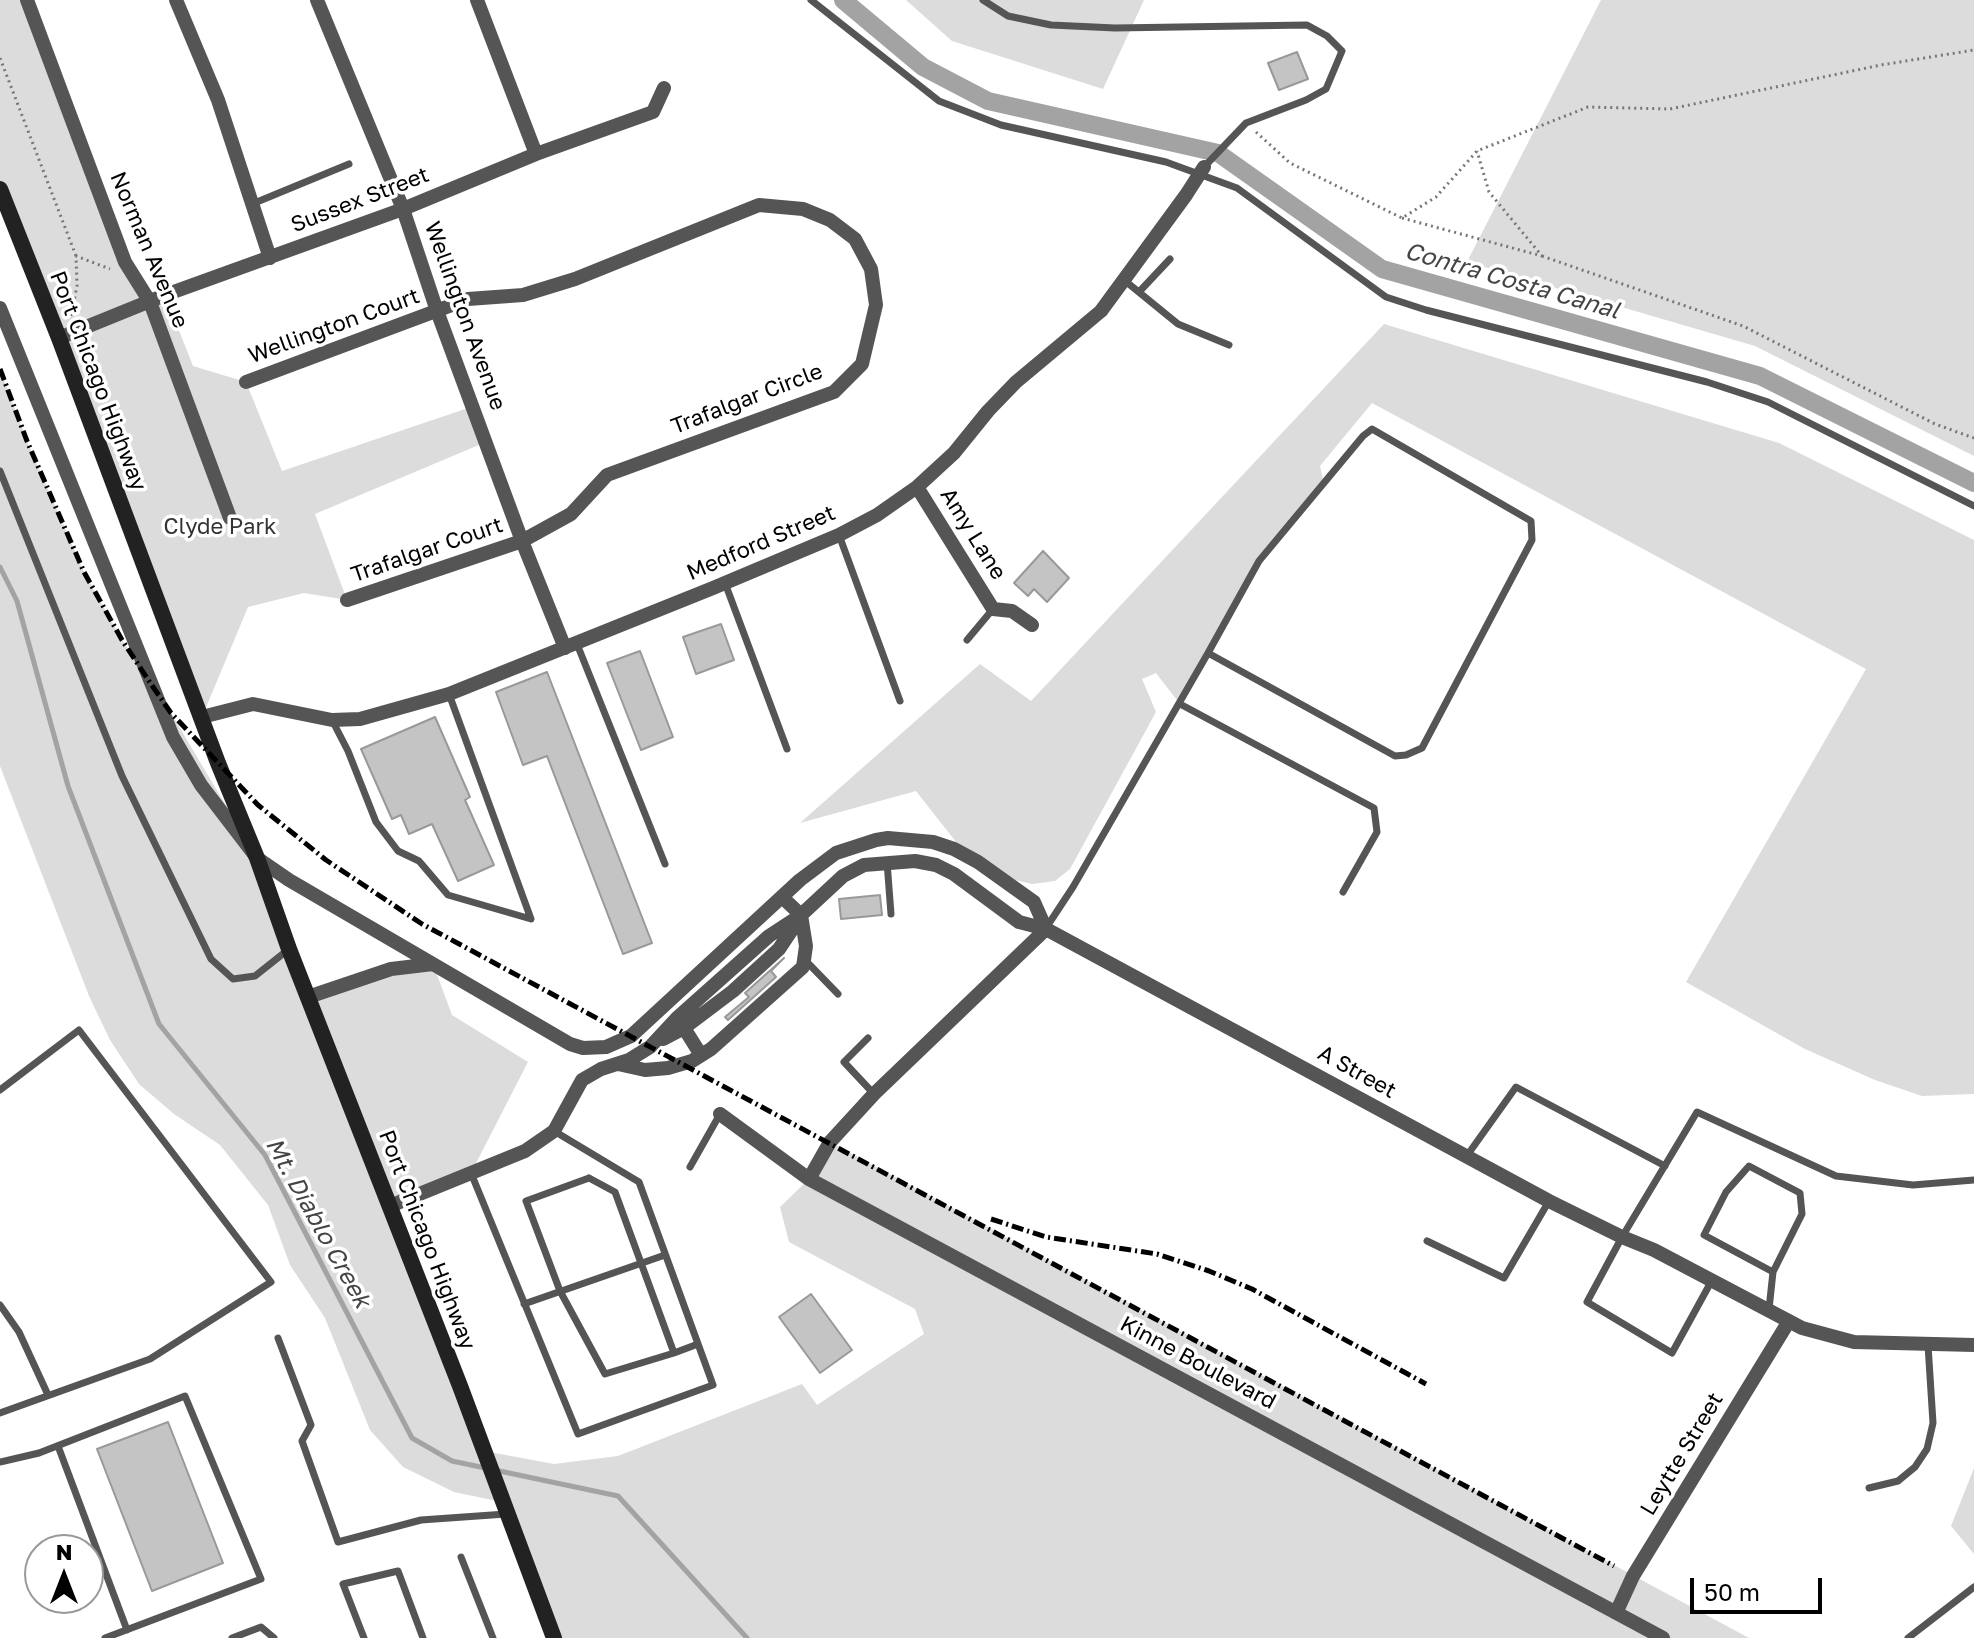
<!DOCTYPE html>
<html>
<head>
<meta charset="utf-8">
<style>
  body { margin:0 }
  #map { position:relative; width:1974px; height:1638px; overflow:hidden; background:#fff; font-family:"Golos Text",sans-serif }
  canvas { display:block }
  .north { position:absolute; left:24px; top:1534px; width:80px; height:80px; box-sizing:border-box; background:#fff; border:2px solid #999; border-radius:50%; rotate:0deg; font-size:22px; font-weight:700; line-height:32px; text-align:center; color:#000 }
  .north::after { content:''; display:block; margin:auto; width:28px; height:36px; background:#000; clip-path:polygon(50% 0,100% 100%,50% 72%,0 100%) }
  .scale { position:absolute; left:1690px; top:1578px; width:132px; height:36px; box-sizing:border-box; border:4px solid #000; border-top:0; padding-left:10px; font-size:24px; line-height:28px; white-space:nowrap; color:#000; -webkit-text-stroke:6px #fff; paint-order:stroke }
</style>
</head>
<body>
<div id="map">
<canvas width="1974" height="1638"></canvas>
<div class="north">N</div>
<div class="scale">50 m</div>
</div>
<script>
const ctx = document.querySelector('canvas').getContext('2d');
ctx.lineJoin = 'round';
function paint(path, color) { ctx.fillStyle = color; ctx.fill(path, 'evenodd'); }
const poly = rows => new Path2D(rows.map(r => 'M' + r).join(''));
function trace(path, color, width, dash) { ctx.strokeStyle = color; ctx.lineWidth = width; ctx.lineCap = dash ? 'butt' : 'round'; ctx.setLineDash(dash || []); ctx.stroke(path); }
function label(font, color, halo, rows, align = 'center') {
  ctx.font = font + ' "Golos Text",sans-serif'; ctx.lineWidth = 7; ctx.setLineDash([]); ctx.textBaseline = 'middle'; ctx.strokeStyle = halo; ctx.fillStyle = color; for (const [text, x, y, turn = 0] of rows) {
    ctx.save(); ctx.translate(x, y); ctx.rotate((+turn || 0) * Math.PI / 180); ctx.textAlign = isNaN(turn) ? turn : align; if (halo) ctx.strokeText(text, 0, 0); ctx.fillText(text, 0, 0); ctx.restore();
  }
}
paint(poly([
  [0,0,27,0,125,262,149,302,165,295,193,366,246,382,282,471,474,406,486,442,315,514,347,600,304,593,248,607,202,717,0,189],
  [906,0,1144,0,1103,89,952,41],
  [1601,0,1974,0,1974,456,1755,346,1467,262],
  [1384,324,1779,443,1974,540,1974,1094,1922,1096,1875,1080,1805,1049,1686,982,1866,669,1372,403,1320,466,1324,484,1259,561,1180,704,1156,673,1142,679,1156,712,1070,869,1055,881,1032,884,1015,880,956,842,916,791,800,823,980,664,1031,701],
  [0,369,27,441,84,572,122,640,171,713,257,858,308,997,433,964,452,1015,528,1062,471,1173,390,1207,484,1451,554,1464,618,1456,802,1384,817,1405,924,1334,915,1309,789,1242,780,1207,809,1179,830,1142,1749,1638,554,1638,502,1502,454,1492,403,1467,370,1430,325,1318,290,1265,268,1205,220,1145,174,1114,139,1084,110,1040,89,996,0,766],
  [1974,1468,1974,1554,1951,1526]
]), '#dcdcdc');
trace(poly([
  [0,567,17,601,68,786,159,1024,265,1155,412,1438,452,1461,618,1496,747,1638]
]), '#a3a3a3', 5);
trace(poly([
  [843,0,923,67,988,101,1218,153,1382,269,1760,376,1974,483]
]), '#a3a3a3', 18);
const building = poly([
  [1297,52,1308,79,1279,90,1268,63,1297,52],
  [1043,551,1069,578,1047,602,1034,589,1028,596,1014,583,1043,551],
  [721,624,734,660,696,674,683,637,721,624],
  [640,651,673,737,641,750,607,663,640,651],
  [547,672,652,943,623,954,547,756,523,765,496,692,547,672],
  [435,717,470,797,465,800,494,865,458,881,432,824,409,834,401,815,392,819,361,749,435,717],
  [880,895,882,915,841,919,839,899,880,895],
  [784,958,771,971,776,977,728,1020,725,1017,749,997,745,993,784,958],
  [811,1294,852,1350,820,1373,779,1317,811,1294],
  [168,1422,223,1563,152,1591,97,1449,168,1422]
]);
paint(building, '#c4c4c4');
trace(building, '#999', 2);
trace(poly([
  [0,58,76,256],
  [1256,132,1290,163,1402,218,1436,197,1477,151,1588,107,1670,109,1881,65,1974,50],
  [1402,218,1542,256,1489,192,1477,151],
  [1542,256,1743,326,1935,424,1974,438],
  [71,316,77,286,76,256,110,269]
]), '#777', 3, [2, 4]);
trace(poly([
  [811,0,939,101,1001,125,1166,162,1237,188,1386,297,1426,310,1707,382,1768,402,1974,506],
  [983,0,1008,16,1051,25,1115,28,1307,25,1327,36,1342,51,1326,89,1306,100,1246,123,1204,167],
  [252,204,349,164],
  [1124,280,1178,324,1229,345],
  [1139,292,1170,259],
  [0,471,122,776,211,959,233,979,255,976,289,949],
  [839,535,900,701],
  [725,583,787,749],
  [967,640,993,609],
  [577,644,665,864],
  [1180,704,1374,808,1377,832,1343,892],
  [332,720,348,751,376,822,398,851,419,861,448,895,531,919,449,694],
  [887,862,891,914],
  [1046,928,1073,887,1208,653,1395,756,1406,755,1422,748,1532,540,1531,521,1372,429,1363,436,1259,561,1208,653],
  [806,961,838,994],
  [868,1038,844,1062,874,1094],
  [0,1090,79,1030,271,1282,150,1359,0,1413],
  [1466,1157,1516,1087,1665,1166],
  [690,1167,720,1114],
  [471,1173,578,1434,713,1385,639,1182,554,1131],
  [589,1178,615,1192,674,1353,605,1374,560,1291,526,1201,589,1178],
  [1427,1241,1504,1278,1549,1201],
  [1711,1282,1672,1353,1587,1302,1622,1237,1697,1112,1836,1176,1913,1185,1974,1180],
  [524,1304,665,1255],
  [0,1305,19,1332,48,1395],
  [1769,1309,1773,1272,1802,1214,1800,1193,1749,1166,1726,1192,1704,1235,1773,1272],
  [278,1338,311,1425,302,1441,338,1542,421,1520,506,1514],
  [674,1353,698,1344],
  [58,1446,127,1630],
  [0,1462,39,1453,185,1396,261,1579,105,1638],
  [1869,1488,1898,1481,1915,1467,1927,1449,1933,1423,1928,1345],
  [461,1557,493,1638],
  [232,1638,261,1627,274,1638],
  [364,1638,343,1584,398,1571,423,1638],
  [1908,1638,1974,1587]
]), '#555', 7);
trace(poly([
  [27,0,125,262,150,302,230,518],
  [176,0,218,100,270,258],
  [317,0,403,209,437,311,522,541,565,648],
  [477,0,536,154],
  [0,308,173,737,201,785,257,858,289,880,570,1044,583,1048,606,1047,631,1036,800,880,836,853,876,840,888,838,933,842,954,849,978,862,1034,902,1046,929],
  [59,338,165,295,403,209,536,154,653,112,664,88],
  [246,382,468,299,523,295,575,279,759,205,803,209,830,220,855,239,871,269,876,305,862,364,834,392,607,475,571,514,522,541,347,600],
  [917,487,993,609,1012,611,1032,625],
  [202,717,253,704,332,720,360,719,449,694,713,588,839,535,877,515,917,487,954,453,988,411,1016,382,1101,311,1186,195,1204,167],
  [308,997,391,969,433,964],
  [684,1028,701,1055],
  [663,1039,684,1028,733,991,779,949,799,919],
  [618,1064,645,1070,668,1068,692,1061,711,1049,803,967,806,946,801,915,782,897],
  [720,1114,809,1179,1663,1638],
  [809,1179,830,1142,874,1094,1046,929,1549,1201,1622,1237,1654,1250,1802,1328,1854,1342,1974,1345],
  [390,1206,525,1151,554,1131,582,1080,601,1069,629,1060,650,1047,677,1018,769,936,801,915,843,876,864,865,915,861,936,865,954,874,1019,922,1046,929],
  [1616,1613,1633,1576,1789,1321]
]), '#555', 14);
trace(poly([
  [0,189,59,338,218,763,257,858,289,949,460,1386,554,1638]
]), '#222', 16);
trace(poly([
  [0,369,27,441,84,572,122,640,151,684,171,713,258,805,326,860,422,924,1614,1566],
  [991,1219,1046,1237,1157,1254,1209,1271,1252,1289,1426,1384]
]), '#000', 5, [12, 4, 2, 4]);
label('22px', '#000', '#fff', [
  ["Sussex Street",360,200,-21],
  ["Norman Avenue",149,250,67],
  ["Wellington Avenue",465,316,70],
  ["Wellington Court",334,326,-20],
  ["Port Chicago Highway",98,381,69],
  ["Trafalgar Circle",747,399,-21],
  ["Amy Lane",973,534,58],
  ["Medford Street",761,543,-23],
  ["Trafalgar Court",427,550,-19],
  ["A Street",1357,1072,29],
  ["Port Chicago Highway",427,1240,69],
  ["Kinne Boulevard",1198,1363,28],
  ["Leytte Street",1682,1454,-59]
]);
label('22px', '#333', '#fff', [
  ["Clyde Park",220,527]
]);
label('italic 24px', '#444', '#fff', [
  ["Contra Costa Canal",1512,281,16],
  ["Mt. Diablo Creek",318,1223,61]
]);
</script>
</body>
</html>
